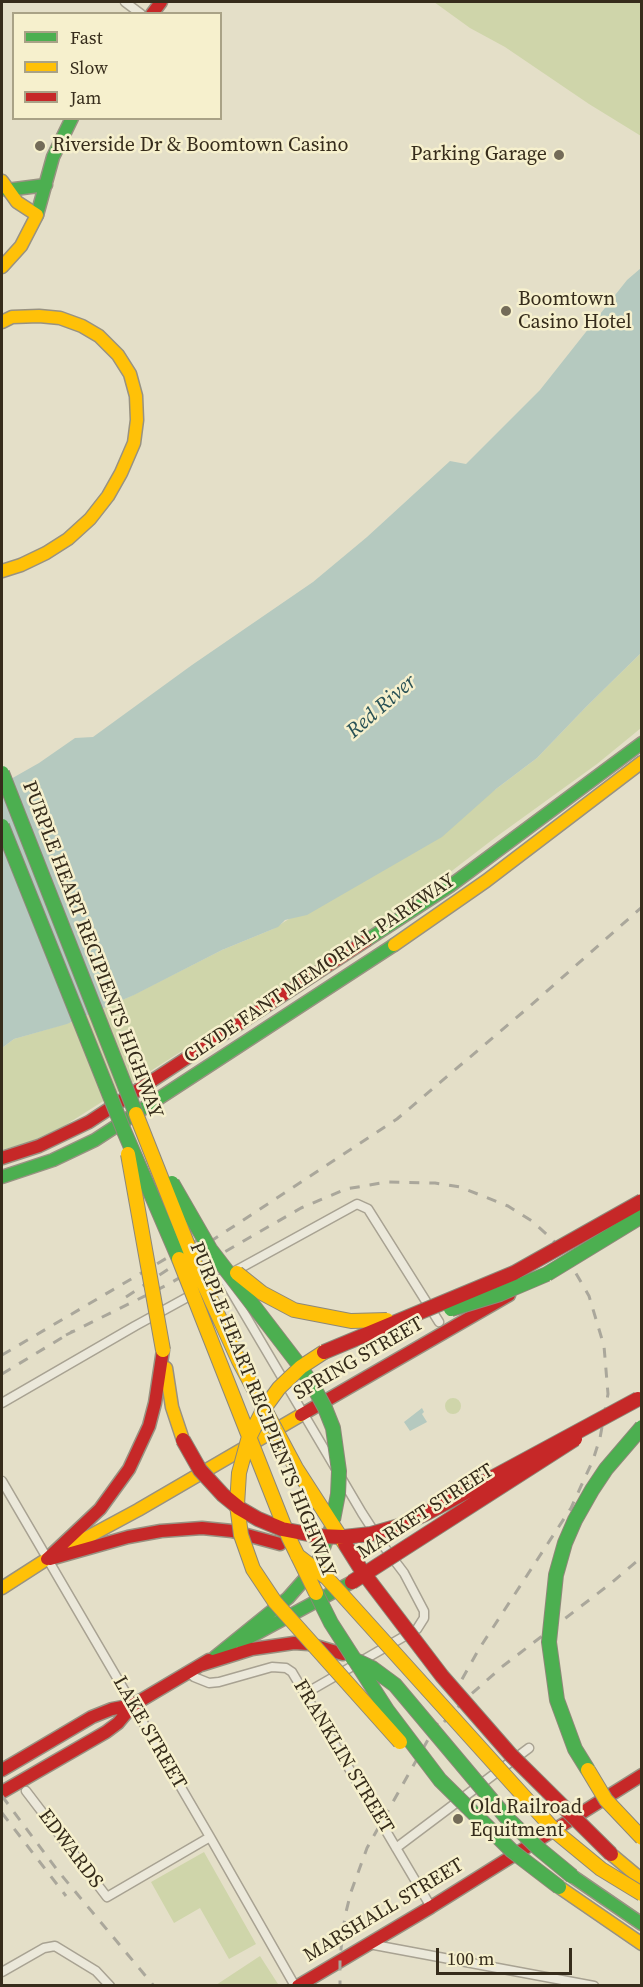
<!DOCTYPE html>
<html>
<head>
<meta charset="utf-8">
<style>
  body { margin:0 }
  #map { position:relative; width:643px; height:1987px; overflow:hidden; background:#e4dfc8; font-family:"Source Serif 4",serif }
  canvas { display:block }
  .frame { position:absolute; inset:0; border:3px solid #362c1b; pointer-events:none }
  .legend { position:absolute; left:12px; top:12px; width:210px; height:108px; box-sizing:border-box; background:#f6f0cd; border:2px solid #a9a286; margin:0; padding:8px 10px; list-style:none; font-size:18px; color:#362c1b }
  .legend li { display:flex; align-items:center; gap:12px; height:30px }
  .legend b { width:30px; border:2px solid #a9a286 }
  .scale { position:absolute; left:436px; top:1948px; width:136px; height:27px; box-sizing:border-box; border:3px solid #362c1b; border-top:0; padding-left:8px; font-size:18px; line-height:21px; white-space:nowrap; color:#362c1b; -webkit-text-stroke:4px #f6f0cd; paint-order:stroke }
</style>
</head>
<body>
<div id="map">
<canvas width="643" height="1987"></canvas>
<div class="frame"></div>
<ul class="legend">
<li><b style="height:8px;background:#4caf50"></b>Fast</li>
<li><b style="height:8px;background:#ffc107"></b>Slow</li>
<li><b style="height:8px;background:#c62828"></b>Jam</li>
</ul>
<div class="scale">100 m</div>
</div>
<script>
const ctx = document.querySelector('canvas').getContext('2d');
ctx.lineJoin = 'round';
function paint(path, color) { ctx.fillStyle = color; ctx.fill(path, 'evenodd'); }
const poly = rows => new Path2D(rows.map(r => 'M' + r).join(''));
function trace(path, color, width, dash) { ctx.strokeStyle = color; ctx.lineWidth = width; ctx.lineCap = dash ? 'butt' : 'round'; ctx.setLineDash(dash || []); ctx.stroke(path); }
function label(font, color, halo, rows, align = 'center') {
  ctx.font = font + ' "Source Serif 4",serif'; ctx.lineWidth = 5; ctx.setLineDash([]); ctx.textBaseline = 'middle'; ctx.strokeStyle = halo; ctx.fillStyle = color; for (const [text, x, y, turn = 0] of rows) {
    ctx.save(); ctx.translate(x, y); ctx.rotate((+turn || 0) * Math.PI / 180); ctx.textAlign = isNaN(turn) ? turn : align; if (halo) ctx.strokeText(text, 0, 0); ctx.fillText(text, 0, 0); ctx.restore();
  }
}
paint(poly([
  [434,2,641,2,641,136,589,104,505,47,470,28],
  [641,653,641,728,597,764,496,837,423,893,333,955,64,1126,32,1141,2,1150,2,1048,14,1039,72,1022,129,997,222,950,273,929,496,789,537,758,586,707],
  '445 1406a8 8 0 1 1 16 0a8 8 0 1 1-16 0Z',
  [204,1852,256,1944,229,1959,200,1908,174,1923,151,1882],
  [260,1956,278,1984,275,1986,216,1985]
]), '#cfd5aa');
paint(poly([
  [641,268,641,653,586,707,537,758,496,789,442,837,307,915,285,920,278,927,222,950,134,995,67,1024,14,1039,2,1048,2,784,39,763,75,738,93,737,192,665,313,582,367,537,450,461,466,464,540,390,627,280],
  [422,1408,424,1412,422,1414,427,1422,410,1431,404,1422]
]), '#b5c9bf');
const street = poly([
  [125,2,141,14],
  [224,1279,362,1513,382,1544,404,1573,424,1611,424,1618,417,1629,306,1693],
  [2,1403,135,1326,357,1204,368,1209,439,1322],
  [2,1481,210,1837,295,1986],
  [188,1672,194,1677,209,1683,219,1682,272,1667,286,1668,292,1672,431,1907],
  [26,1791,107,1897,210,1837],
  [396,1848,529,1748],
  [369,1944,594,1986],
  [2,1972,44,1948,55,1946,96,1971,110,1986]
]);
const fast = poly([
  [7,190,46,185],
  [37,215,53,157,72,118],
  [367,940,450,886,642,743],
  [2,1177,53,1160,95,1140,394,945],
  [241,1642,352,1582],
  [215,1657,288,1598,310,1573,320,1558,332,1525],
  [572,1876,642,1924]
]);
const slow = poly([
  [2,181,17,202,37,215],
  [2,267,21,246,37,215],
  [2,322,12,317,39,316,60,318,82,326,99,336,118,355,130,374,136,396,137,420,134,443,121,473,108,496,90,519,68,539,46,553,21,565,2,571],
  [394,945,486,881,642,762],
  [166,1368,172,1407,183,1440],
  [2,1588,47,1559,138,1510,301,1415],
  [611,1854,642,1880],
  [559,1887,642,1944]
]);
const jam = poly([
  [152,14,161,2],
  [2,1158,39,1146,89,1122,367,940],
  [301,1415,509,1295],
  [47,1559,100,1509,129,1469,149,1426,155,1403,163,1350],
  [50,1559,128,1537,161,1531,202,1528,232,1531,280,1544],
  [201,1665,252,1649,294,1643,309,1644,343,1654],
  [2,1770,92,1717,112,1709,133,1705],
  [2,1792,106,1732,118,1723,133,1705,209,1660],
  [298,1986,431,1907,642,1775]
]);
trace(street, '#a8a292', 11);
trace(fast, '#989282', 15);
trace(slow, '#989282', 15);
trace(jam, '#989282', 15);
trace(street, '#ebe8da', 8);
trace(fast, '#4caf50', 12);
trace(slow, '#ffc107', 12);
trace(jam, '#c62828', 12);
trace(poly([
  [126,1297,397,1119,529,1007,642,907],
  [66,1335,167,1285,301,1208,346,1189,387,1182,435,1183,460,1187,508,1206,532,1221,553,1240,566,1256,589,1296,604,1346,608,1394,600,1438,593,1460,571,1508,479,1649,367,1848,351,1892,345,1916,340,1957,340,1986],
  [2,1355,206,1235],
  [2,1374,73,1331],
  [444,1722,468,1697,503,1666,610,1584,642,1557],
  [2,1796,58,1871,154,1986],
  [2,1813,66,1896]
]), '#aaa79b', 3, [10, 10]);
const fastBridge = poly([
  [2,773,136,1114],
  [2,826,124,1131,179,1259],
  [172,1183,210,1249,296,1361,312,1384,325,1408,333,1428,339,1471,338,1494,333,1520],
  [547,1274,642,1216],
  [451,1309,500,1294,547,1274],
  [316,1593,331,1623,387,1710,440,1780,512,1851,559,1887],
  [353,1659,372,1668,395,1685,506,1817,538,1848,572,1876],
  [588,1770,575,1749,557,1700,549,1642,556,1575,565,1543,575,1520,592,1490,606,1469,642,1427]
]);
const slowBridge = poly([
  [136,1114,198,1271,239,1361,296,1468,345,1544],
  [128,1154,163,1350],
  [179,1259,289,1538,316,1593],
  [237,1273,262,1293,294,1310,351,1321,387,1320],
  [324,1352,301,1367,279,1388,263,1410,248,1440,239,1473,237,1505,241,1535,253,1569,275,1602,400,1742],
  [297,1555,327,1578,556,1832,601,1869,642,1894],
  [588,1770,606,1800,642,1838]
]);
const jamBridge = poly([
  [324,1352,514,1273,642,1201],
  [183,1440,200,1470,223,1495,239,1508,258,1519,282,1529,318,1536,344,1537,371,1534,399,1526,425,1514,638,1399],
  [345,1544,362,1571,442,1676,511,1755,611,1854],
  [352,1582,575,1439]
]);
trace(fastBridge, '#8e8879', 16, []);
trace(slowBridge, '#8e8879', 16, []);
trace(jamBridge, '#8e8879', 16, []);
trace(fastBridge, '#4caf50', 14);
trace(slowBridge, '#ffc107', 14);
trace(jamBridge, '#c62828', 14);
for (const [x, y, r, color] of [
  [40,146,6,"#736b58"],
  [559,155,6,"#736b58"],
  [506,311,6,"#736b58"],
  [458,1819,6,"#736b58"]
]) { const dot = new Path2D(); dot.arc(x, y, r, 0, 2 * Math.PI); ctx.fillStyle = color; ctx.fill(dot); trace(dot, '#f6f0cd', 2); }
label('20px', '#362c1b', '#f6f0cd', [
  ["Riverside Dr & Boomtown Casino",52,146],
  ["Parking Garage",547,155,"right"],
  ["Boomtown",518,300],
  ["Casino Hotel",518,323],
  ["Old Railroad",470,1808],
  ["Equitment",470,1831]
], 'left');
label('20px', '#362c1b', '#f6f0cd', [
  ["PURPLE HEART RECIPIENTS HIGHWAY",92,950,69],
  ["CLYDE FANT MEMORIAL PARKWAY",320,969,-34],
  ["SPRING STREET",359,1359,-30],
  ["PURPLE HEART RECIPIENTS HIGHWAY",262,1410,68],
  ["MARKET STREET",426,1512,-33],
  ["LAKE STREET",149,1733,60],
  ["FRANKLIN STREET",343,1757,59],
  ["EDWARDS",70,1849,53],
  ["MARSHALL STREET",384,1911,-31]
]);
label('italic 21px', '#2a5256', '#f6f0cd', [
  ["Red River",382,707,-41]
]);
</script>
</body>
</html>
